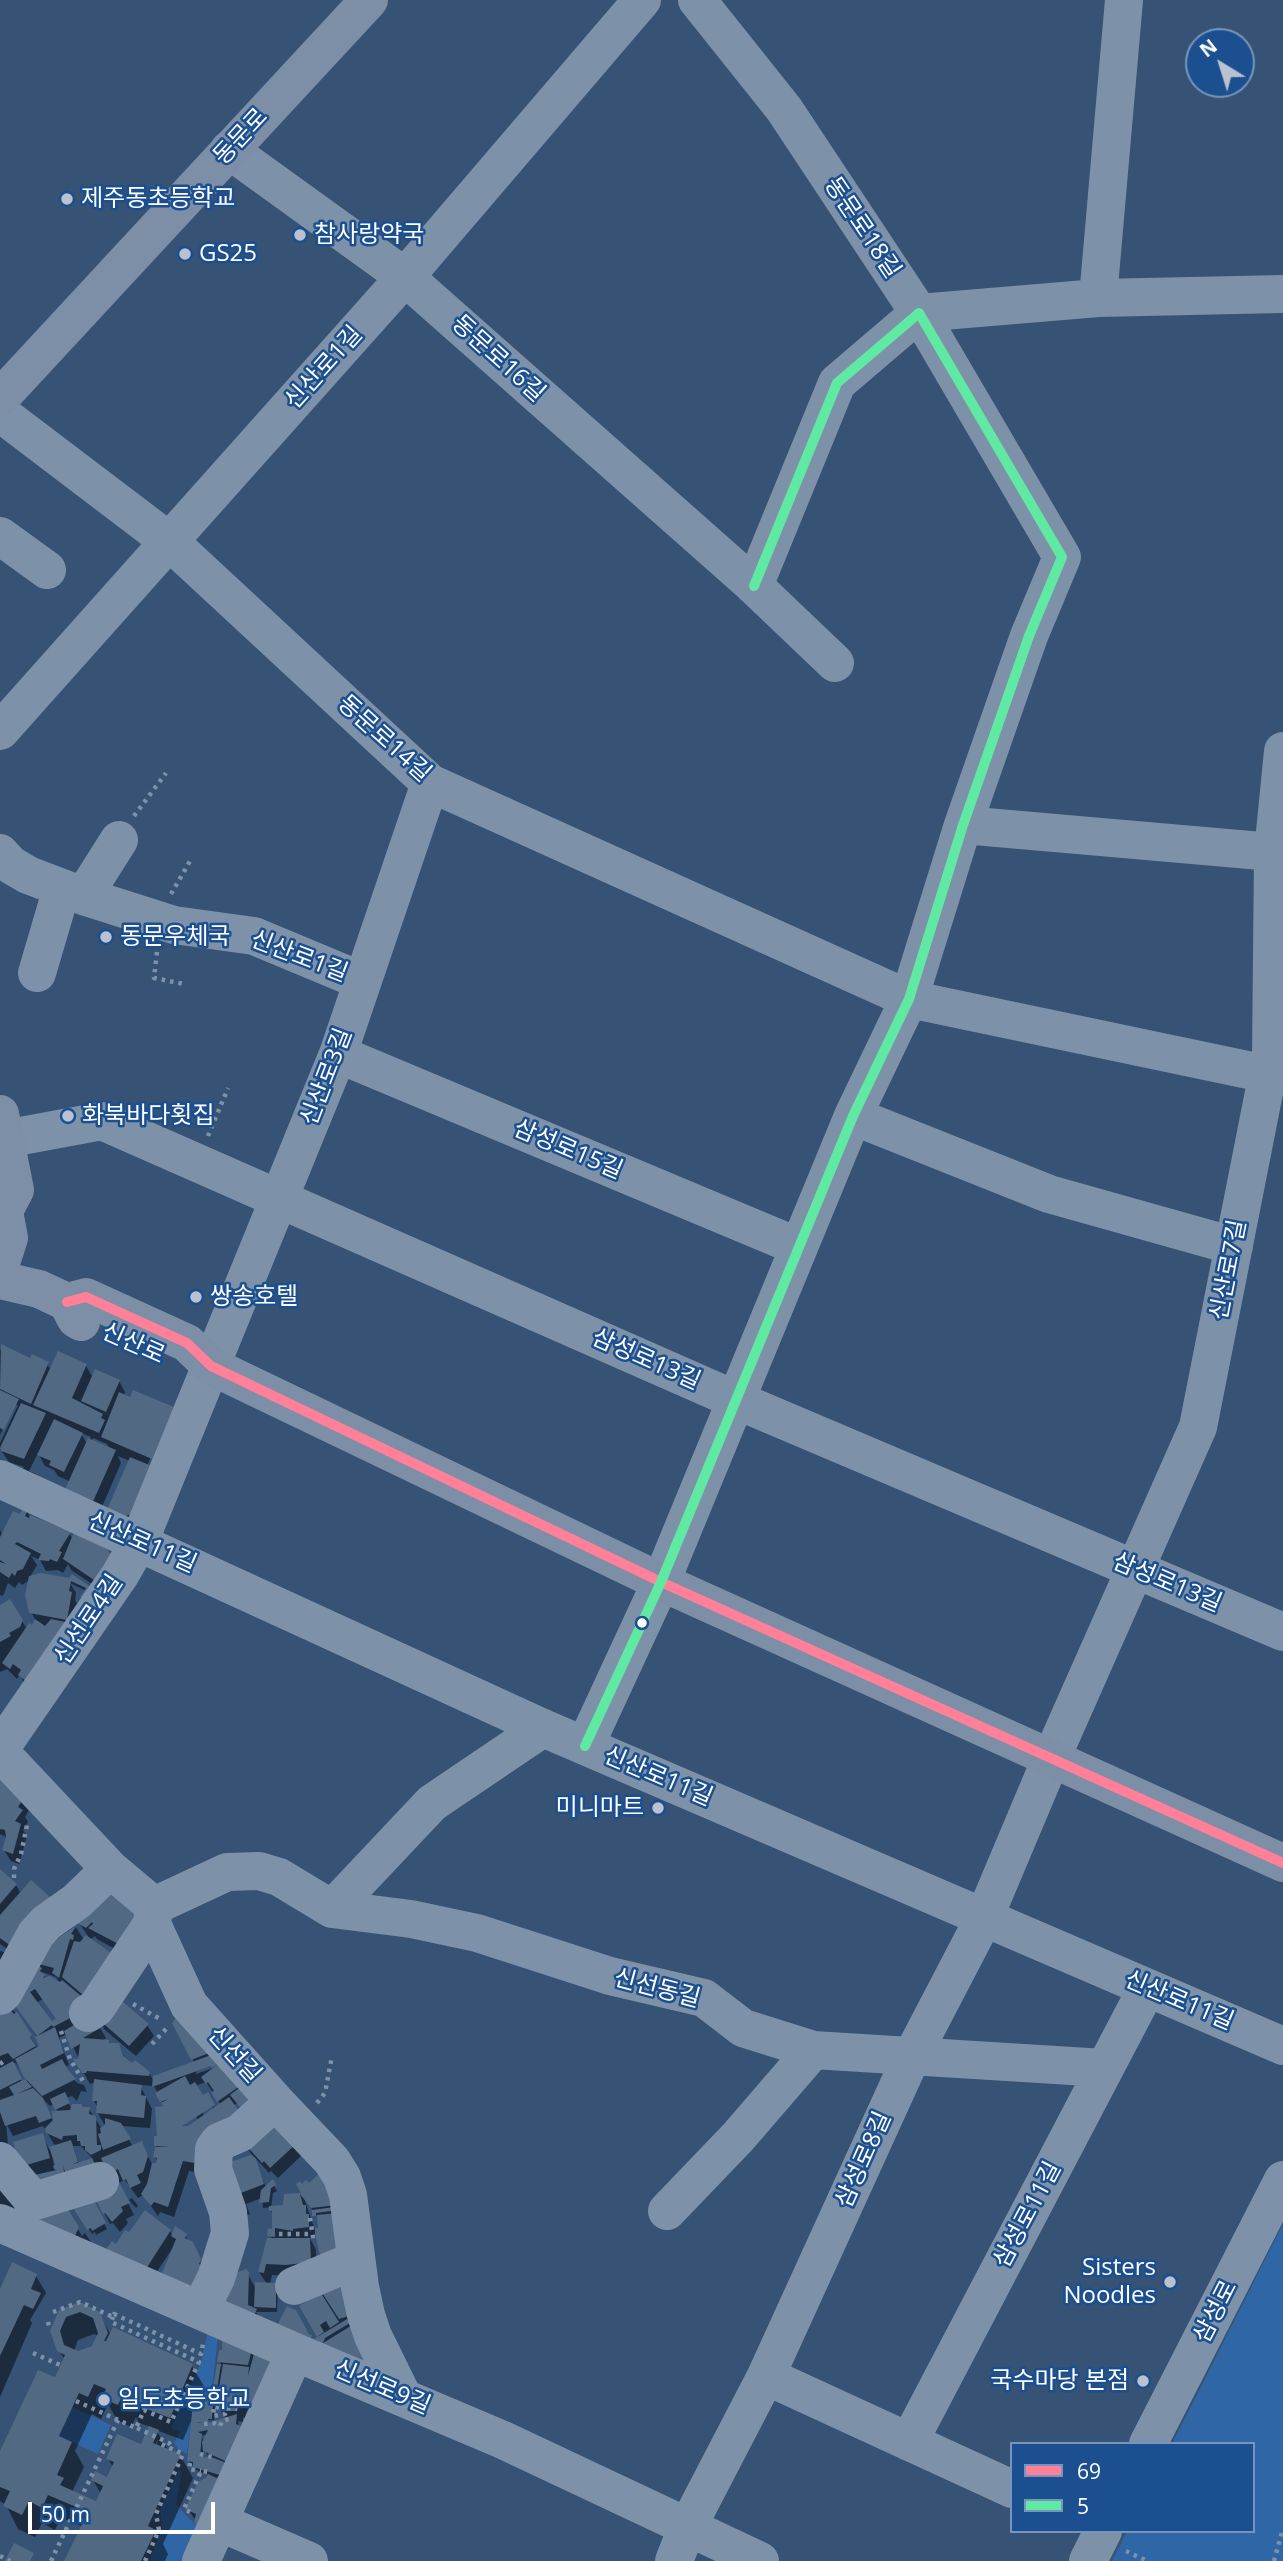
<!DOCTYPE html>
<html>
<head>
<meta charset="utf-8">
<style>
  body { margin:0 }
  #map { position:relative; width:1283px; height:2561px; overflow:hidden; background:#365274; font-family:"Open Sans",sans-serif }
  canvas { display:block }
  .legend { position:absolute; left:1010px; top:2442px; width:245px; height:91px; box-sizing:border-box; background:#1b4f8f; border:2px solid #7695bc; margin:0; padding:9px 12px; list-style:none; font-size:21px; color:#fff }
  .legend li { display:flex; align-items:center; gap:14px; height:35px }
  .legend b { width:35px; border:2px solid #7695bc }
  .north { position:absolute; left:1185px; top:28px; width:70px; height:70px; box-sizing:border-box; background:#1b4f8f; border:2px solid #7695bc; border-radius:50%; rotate:322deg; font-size:19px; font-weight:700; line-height:28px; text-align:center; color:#fff }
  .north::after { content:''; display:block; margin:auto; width:24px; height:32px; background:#b9c2ce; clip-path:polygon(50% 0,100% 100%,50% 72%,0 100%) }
  .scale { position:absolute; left:28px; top:2502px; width:187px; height:32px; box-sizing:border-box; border:4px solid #fff; border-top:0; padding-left:9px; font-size:21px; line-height:24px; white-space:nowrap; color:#fff; -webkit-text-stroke:5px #1b4f8f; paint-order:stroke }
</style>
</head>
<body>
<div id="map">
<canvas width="1283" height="2561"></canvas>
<ul class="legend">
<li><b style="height:9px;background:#ff8098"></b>69</li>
<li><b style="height:9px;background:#60e9a3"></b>5</li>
</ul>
<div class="north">N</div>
<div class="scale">50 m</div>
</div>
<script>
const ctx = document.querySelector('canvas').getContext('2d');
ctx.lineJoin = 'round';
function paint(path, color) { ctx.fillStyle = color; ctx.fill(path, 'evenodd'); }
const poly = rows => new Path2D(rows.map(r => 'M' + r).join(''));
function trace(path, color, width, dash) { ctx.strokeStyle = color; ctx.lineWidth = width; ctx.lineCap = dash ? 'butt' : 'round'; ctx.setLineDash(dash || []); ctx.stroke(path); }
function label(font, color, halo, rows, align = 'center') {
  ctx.font = font + ' "Open Sans","Noto Sans KR",sans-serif'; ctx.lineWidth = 5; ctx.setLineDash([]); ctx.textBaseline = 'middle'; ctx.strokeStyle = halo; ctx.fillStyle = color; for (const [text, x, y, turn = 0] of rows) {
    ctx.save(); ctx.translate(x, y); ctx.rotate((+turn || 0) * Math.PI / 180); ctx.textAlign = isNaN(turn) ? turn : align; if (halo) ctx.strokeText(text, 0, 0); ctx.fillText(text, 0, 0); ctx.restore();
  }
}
paint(poly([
  [1283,2224,1283,2561,1112,2561,1127,2531,1253,2531,1253,2444,1172,2444],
  [208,2331,218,2336,211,2399,205,2402,205,2404,193,2404,187,2454,178,2449,174,2443,180,2432,171,2428,201,2363],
  [72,2407,111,2425,98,2454,59,2436],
  [178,2470,182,2472,176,2505,199,2528,183,2561,149,2561,162,2529,160,2510]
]), '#2f66a5');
paint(poly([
  [2,1347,31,1360,47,1364,51,1370,86,1366,93,1378,119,1381,125,1392,123,1396,173,1408,141,1524,114,1523,130,1461,118,1456,121,1463,98,1516,71,1482,58,1476,54,1470,45,1466,38,1453,29,1471,38,1475,22,1471,24,1467,9,1462,0,1449,0,1443,18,1405,14,1405,0,1435,0,1351],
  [168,1417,151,1468,147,1466],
  [81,1433,91,1437,87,1444],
  [93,1438,107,1444,110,1449,91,1441],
  [27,1511,30,1517,69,1533,104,1592,71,1570,68,1564,63,1573,58,1570,46,1571,40,1560,31,1556,37,1565,30,1577,71,1580,94,1591,86,1591,70,1583,76,1593,75,1600,77,1604,26,1686,20,1675,17,1679,7,1669,0,1672,0,1607,10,1601,27,1629,32,1627,36,1621,31,1612,30,1580,22,1585,19,1582,15,1588,8,1583,3,1596,0,1595,0,1530,3,1535],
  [0,1781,30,1808,25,1817,28,1822,23,1830,27,1836,19,1864,11,1861,4,1850,8,1838,0,1834],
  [0,1872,16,1885,21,1894,31,1882,58,1906,64,1917,59,1921,54,1916,52,1918,23,1956,21,1953,16,1959,21,1968,18,1975,14,1974,6,1996,2,1994,0,1998,0,1951,16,1955,0,1944],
  [107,1885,131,1958,97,1939,95,1936,91,1939,100,2028,106,2038,102,2041,118,2045,126,2061,149,2073,155,2083,194,2062,174,2023,247,2085,237,2103,233,2106,244,2122,272,2114,302,2155,278,2178,271,2171,269,2173,249,2151,242,2139,213,2175,189,2171,174,2217,160,2212,158,2216,143,2195,138,2198,125,2180,118,2183,134,2215,126,2219,128,2223,120,2232,113,2223,110,2224,92,2189,65,2207,82,2236,85,2233,93,2245,0,2216,0,2173,21,2166,42,2135,49,2149,58,2146,54,2144,43,2126,13,2136,6,2123,8,2144,0,2156,0,2045,12,2008,40,2052,38,2038,17,2008,32,1966,42,1970,36,1961,43,1942,75,1926,84,1940,88,1936,75,1917],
  [42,1972,56,1977,60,1984,46,1979],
  [43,1999,58,2020,51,2024,36,2003],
  [67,2034,80,2061,77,2061,90,2084,96,2082,94,2101,98,2108,98,2113,104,2124,112,2125,102,2129,89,2109,83,2109,81,2106,72,2110,66,2098,72,2096,77,2101,81,2091,87,2092,84,2085,77,2083,64,2067,69,2065,61,2044,52,2048,59,2039,61,2043,59,2038],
  [12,2063,16,2063,28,2080,22,2082],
  [218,2063,220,2066,196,2074,196,2071],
  [206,2082,221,2105,215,2108,207,2094,202,2097,195,2086],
  [140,2085,154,2086,165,2108,156,2145,158,2150,155,2157,158,2163,152,2164,141,2143,133,2147,121,2126,150,2128,152,2109],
  [43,2099,50,2106,54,2104,58,2113,54,2124],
  [212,2105,215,2109,204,2116,202,2111],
  [196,2116,198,2120,189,2128,176,2128],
  [73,2146,81,2146,93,2159,79,2165],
  [56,2160,60,2171,56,2172,53,2161],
  [99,2019,147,2025,154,2036,136,2056,105,2030],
  [252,2157,266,2187,272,2182,277,2191,273,2193,271,2208,285,2207,285,2195,304,2194,298,2185,346,2215,317,2237,310,2238,316,2250,316,2273,293,2276,272,2275,270,2284,278,2289,277,2312,256,2312,262,2322,228,2313,247,2273,256,2289,267,2284,259,2272,272,2241,270,2230,275,2231,274,2216,271,2211,271,2207,263,2208,262,2198,246,2204,250,2214,241,2217,235,2206],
  [304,2198,319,2219,320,2229,315,2230],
  [87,2192,107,2229,96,2235,95,2232,92,2234,74,2207],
  [132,2198,138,2206,136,2208,129,2200],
  [170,2231,173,2236,185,2235,206,2272,172,2249,150,2282,117,2246],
  [347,2275,353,2286,363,2324,357,2326,376,2369,369,2374,365,2369,363,2372,330,2358,326,2352,318,2349,314,2342,312,2345,282,2333,279,2328,287,2308,295,2311,314,2342,319,2338,301,2307,309,2302,302,2290],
  [36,2276,46,2293,30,2320,32,2323,0,2397,0,2293],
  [80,2304,99,2314,111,2335,192,2366,205,2388,198,2405,206,2406,213,2400,218,2366,222,2366,219,2361,250,2350,255,2357,250,2412,247,2410,246,2419,243,2417,243,2422,239,2421,226,2480,211,2476,196,2521,187,2508,210,2475,198,2471,188,2460,192,2419,183,2440,156,2430,169,2451,180,2455,193,2478,163,2544,168,2554,165,2561,66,2561,83,2527,61,2517,55,2530,42,2523,35,2537,18,2529,6,2505,0,2501,0,2455,56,2380,65,2360,59,2350,61,2312],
  [94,2334,98,2336,93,2347,78,2353,74,2351,78,2340],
  [108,2404,117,2420,131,2427,136,2417,139,2423,151,2427,141,2447,108,2459,113,2467,108,2479,93,2480,101,2494,97,2504,72,2492,84,2467,75,2451,92,2414,101,2419],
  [215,2406,219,2407,226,2419,214,2422],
  [195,2420,213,2420,213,2421,196,2426],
  [210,2433,204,2442,201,2436],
  [203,2447,210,2459,203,2458]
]), '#0007');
paint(poly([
  [1,1344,30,1358,32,1354,49,1362,31,1404,0,1389],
  [58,1351,87,1364,72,1398,103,1414,101,1418,105,1420,99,1433,33,1405],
  [95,1369,120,1380,106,1412,81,1401],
  [0,1390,19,1399,4,1430,0,1428],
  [133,1390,174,1407,152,1459,101,1437,119,1392,130,1397],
  [21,1403,46,1413,24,1459,1,1451,0,1448],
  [54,1419,83,1433,64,1472,49,1465,51,1461,37,1455],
  [88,1438,116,1450,91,1506,63,1494],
  [130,1457,154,1467,135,1513,120,1518,106,1512],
  [23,1507,28,1510,25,1516,29,1518,30,1515,71,1532,59,1551,62,1552,57,1562,50,1559,49,1561,38,1560,41,1554,17,1542,15,1544,31,1553,23,1569,17,1571,15,1576,12,1573,9,1578,0,1572,0,1562,6,1564,0,1560,0,1537,13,1511,20,1514],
  [74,1532,104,1544,112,1557,97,1582,63,1559],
  [41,1573,69,1578,72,1574,92,1588,84,1600,80,1597,86,1588,71,1581,69,1591,72,1592,67,1620,29,1613,25,1595,29,1576],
  [10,1599,23,1620,20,1627,9,1633,11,1636,0,1642,0,1605],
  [35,1619,45,1626,51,1619,70,1623,29,1683,18,1675,21,1670,13,1664,10,1669,2,1663,29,1623,32,1625],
  [0,1777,27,1793,18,1807,23,1810,15,1821,21,1824,13,1854,2,1850,6,1837,5,1830,0,1829],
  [0,1869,17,1884,0,1904],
  [31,1880,59,1905,11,1946,0,1938,0,1915],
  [107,1883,137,1914,124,1947,88,1928,93,1924,92,1922,86,1928,79,1924,73,1917],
  [77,1925,71,1934,74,1935,73,1940,70,1939,59,1978,52,1973,54,1968,35,1963,39,1951],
  [86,1935,114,1955,83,1995,62,1977,74,1941,80,1942],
  [38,1966,42,1968,40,1971,45,1975,43,1978,50,1976,60,1982,62,1980,81,1996,78,2014,53,2027,52,2025,37,2036,8,1996],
  [35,1989,56,2019,52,2021,30,1992],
  [116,1996,149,2024,129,2046,97,2018],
  [0,2004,10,2010,14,2014,17,2012,32,2035,30,2037,36,2046,13,2059,8,2053,0,2056],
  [182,2009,217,2050,191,2060,172,2023],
  [89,2016,102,2027,83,2038,109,2040,109,2043,119,2043,123,2056,132,2063,135,2060,150,2072,149,2076,87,2071,86,2073,82,2073,73,2059,78,2059,80,2044,71,2049,64,2031],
  [55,2027,64,2053,40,2065,42,2069,62,2059,68,2070,76,2079,42,2096,24,2077,15,2059,39,2046,35,2037],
  [214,2054,219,2063,212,2068,211,2066,152,2087,153,2076],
  [228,2057,247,2081,217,2102,211,2092,214,2091,208,2082,206,2084,201,2077],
  [13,2061,22,2079,0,2090,0,2068],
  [185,2076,190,2085,195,2082,203,2095,208,2092,215,2105,182,2126,188,2126,229,2097,246,2121,207,2165,183,2161,168,2207,154,2202,151,2206,141,2194,147,2184,152,2163,156,2163,157,2158,153,2157,155,2147,170,2146,154,2146,154,2136,157,2136,155,2107,163,2106,161,2103,168,2099,160,2102,155,2093],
  [25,2079,32,2087,17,2094,33,2088,43,2098,52,2118,39,2123,36,2116,5,2126,0,2112,0,2100,14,2095,9,2087],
  [94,2079,142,2085,141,2095,146,2096,144,2118,96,2113,97,2101,92,2101],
  [247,2082,264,2103,249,2118,230,2095],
  [65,2092,70,2103,55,2110,50,2099],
  [72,2104,82,2104,82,2107,90,2107,89,2114,96,2116,97,2145,101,2145,101,2150,91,2155,85,2150,85,2146,81,2146,80,2141,77,2141,77,2135,63,2136,62,2140,46,2133,45,2128,53,2120,52,2111,70,2110],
  [272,2111,297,2143,270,2168,264,2161,262,2163,241,2140],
  [105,2118,121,2123,131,2139,103,2150,98,2134,101,2133,100,2128,105,2125],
  [43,2133,50,2158,20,2167,13,2142],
  [71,2140,78,2162,71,2165,92,2158,96,2166,69,2187,63,2165,67,2188,21,2178,57,2170,54,2169,53,2166,55,2165,49,2147],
  [142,2141,148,2156,143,2172,137,2175,141,2183,130,2188,126,2179,123,2181,118,2169,108,2174,101,2158],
  [251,2155,256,2159,264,2184,241,2193,221,2165],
  [324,2169,337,2205,311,2208,300,2194,303,2205,306,2205,306,2214,309,2214,309,2227,293,2229,293,2231,275,2228,275,2237,267,2236,268,2228,272,2229,272,2211,269,2211,269,2206,283,2205,284,2194,301,2193,296,2184,300,2181,302,2184,306,2180,309,2183],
  [117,2178,130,2203,121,2207,123,2211,112,2222,105,2213,103,2214,89,2187],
  [273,2179,276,2185,271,2188,269,2202,259,2203,261,2190],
  [88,2189,106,2223,92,2231,91,2228,87,2230,72,2206],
  [58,2201,66,2206,79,2227,74,2238,35,2220],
  [342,2206,346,2252,321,2260,315,2234,315,2228,318,2228,317,2215,338,2213,338,2210,316,2213,316,2216,312,2216,312,2210],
  [145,2210,171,2230,144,2272,104,2252,112,2241,116,2244,125,2230,129,2232],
  [175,2226,183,2231,187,2234,185,2238,193,2242,201,2259,199,2264,204,2266,199,2293,162,2273,176,2239,171,2236],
  [267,2238,310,2238,311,2262,286,2265,266,2264,264,2273,258,2272],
  [12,2262,37,2274,31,2289,41,2293,33,2309,24,2305,0,2356,0,2289],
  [246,2269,249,2272,248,2305,257,2309,254,2316,219,2302,231,2275],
  [347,2273,358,2313,339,2319,315,2282],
  [255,2282,276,2283,276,2308,254,2307],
  [314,2282,339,2322,330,2328,326,2321,320,2325,324,2332,317,2337,299,2306,306,2302],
  [80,2302,100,2312,108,2333,104,2341,106,2341,113,2327,193,2364,170,2418,124,2400,125,2397,122,2396,118,2405,102,2398,106,2389,94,2384,88,2397,79,2393,59,2436,72,2442,57,2475,64,2478,60,2485,96,2501,103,2486,91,2480,95,2471,107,2477,114,2462,106,2459,117,2434,141,2444,149,2426,159,2430,153,2443,181,2454,148,2526,156,2530,141,2561,64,2561,88,2512,48,2495,42,2508,29,2501,22,2515,3,2506,10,2491,0,2487,0,2451,38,2370,55,2377,65,2355,57,2351,50,2331,59,2310],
  [80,2312,93,2318,98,2333,92,2346,78,2351,64,2345,60,2331,66,2317],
  [287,2306,296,2310,309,2334,312,2335,310,2341,278,2324],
  [347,2319,350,2323,325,2338,323,2343,354,2324,374,2363,356,2362,314,2339],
  [222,2336,252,2349,248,2365,217,2362,219,2350,222,2350],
  [255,2350,268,2359,272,2372,252,2404,244,2401,245,2391,243,2401,241,2400,237,2411,219,2411,220,2406,216,2405,223,2364,249,2367,248,2376],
  [217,2364,221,2364,215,2402,213,2402,212,2419,208,2419,208,2422,197,2422,197,2423,211,2422,237,2414,236,2424,246,2429,230,2463,203,2451,202,2442,208,2430,198,2432,202,2434,200,2456,214,2458,229,2464,223,2476,193,2467,193,2462,187,2461,193,2403,205,2404,205,2401,211,2399],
  [208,2474,222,2481,197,2525,194,2522,196,2514,185,2509,198,2482,207,2477],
  [14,2543,34,2553,30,2561,5,2561]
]), '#526984');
trace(poly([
  [134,816,166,773],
  [171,894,190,861],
  [157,952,154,978,184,984],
  [208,1136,228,1088],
  [14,1878,14,1869,21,1854,27,1825],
  [133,2004,162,2020],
  [61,2031,70,2059,83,2081],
  [152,2044,167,2028],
  [0,2064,4,2061],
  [317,2103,325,2093,332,2056],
  [310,2218,314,2243],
  [279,2234,313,2234],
  [53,2312,80,2302,113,2317,114,2314,201,2354,203,2344],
  [48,2322,50,2330],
  [33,2353,60,2365],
  [76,2401,136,2428,144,2410,171,2422,199,2362,111,2322,113,2317],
  [219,2408,214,2406,213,2416,225,2414,227,2408,237,2409],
  [204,2424,214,2423,220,2426,222,2421,232,2418],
  [137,2428,169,2443,172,2447],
  [200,2454,216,2458],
  [190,2463,189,2469,201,2471],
  [190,2512,184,2509,201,2471,210,2472],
  [1126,2551,1147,2561],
  [0,2556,10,2561],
  [51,2561,118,2420],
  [145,2561,159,2530,156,2514,183,2454,157,2442],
  [1274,2561,1283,2528]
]), '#7d92a8', 4.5, [3.5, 5]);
trace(poly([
  [697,0,784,109,919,313,1098,298,1283,294],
  [229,150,405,277,750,582,835,663],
  [1098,298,1124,0],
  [0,413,170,542,430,783,909,999,1267,1074,1283,1076],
  [0,536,47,570],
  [0,731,405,277,642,0],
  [963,825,1273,852],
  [0,853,11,865,28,875,86,897,174,925,254,936,362,981],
  [86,897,88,889,119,840],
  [37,973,62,888],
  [338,1054,799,1247],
  [853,1116,1049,1194,1234,1246],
  [5,1139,102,1121,736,1400,1283,1632],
  [0,1479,543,1728,1283,2046],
  [585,1746,661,1582,853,1116,909,999,963,825,1029,636,1062,557,919,313,837,383,754,586],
  [0,1749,120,1575,139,1542,338,1054,430,783],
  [0,1752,110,1869,154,1906],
  [154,1906,227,1872,259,1871,279,1877,332,1909,411,1919,477,1933,610,1976,704,1998,743,2028,813,2050,1104,2068],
  [154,1906,152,1924,189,2005,275,2101,332,2161,342,2177,348,2195,360,2287,366,2315,373,2336,403,2397],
  [332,1909,432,1803,543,1728],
  [0,1996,4,1992,36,1934,46,1923,77,1901,110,1869],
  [88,2013,96,2008,152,1924],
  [0,2161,31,2198,38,2200,100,2181],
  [667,2211,738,2137,813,2050],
  [0,2223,295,2352,503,2440,760,2561],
  [294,2286,356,2260],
  [200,2310,216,2278,230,2233,228,2212,213,2169,214,2149,219,2142,240,2133,275,2101],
  [766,2376,1012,2489],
  [909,2442,1147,1988],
  [1148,2444,1283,2180],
  [219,2522,309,2561],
  [201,2561,295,2352],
  [674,2561,687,2528,766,2376,911,2058,984,1918,1051,1759,1198,1427,1271,1057,1273,852,1283,751],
  [1088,2561,1103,2531]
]), '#7d92a8', 38);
trace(poly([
  [0,398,369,0],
  [0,1114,15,1190,4,1211,9,1238,0,1266],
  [0,1280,39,1289,67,1302,76,1319,81,1322],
  [67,1302,86,1297,187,1343,211,1366,661,1582,1283,1863]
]), '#7d8ea7', 38);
trace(poly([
  [67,1302,86,1297,187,1343,211,1366,661,1582,1283,1863]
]), '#ff8098', 10);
trace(poly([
  [585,1746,661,1582,853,1116,909,999,963,825,1029,636,1062,557,919,313,837,383,754,586]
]), '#60e9a3', 10);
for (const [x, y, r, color] of [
  [67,199,7,"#b9c2ce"],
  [300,235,7,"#b9c2ce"],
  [185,254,7,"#b9c2ce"],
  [106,937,7,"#b9c2ce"],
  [68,1116,7,"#b9c2ce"],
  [196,1297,7,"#b9c2ce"],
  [642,1623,6,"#fff"],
  [658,1808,7,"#b9c2ce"],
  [1170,2282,7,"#b9c2ce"],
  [1143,2381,7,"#b9c2ce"],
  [104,2400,7,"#b9c2ce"]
]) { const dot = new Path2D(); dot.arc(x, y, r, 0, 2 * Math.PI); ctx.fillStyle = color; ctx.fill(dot); trace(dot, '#1b4f8f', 2.5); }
label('24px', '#fff', '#1b4f8f', [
  ["동문로",241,137,-47],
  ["동문로18길",862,228,56],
  ["동문로16길",498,359,42],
  ["신산로1길",324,368,-48],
  ["동문로14길",384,739,42],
  ["신산로1길",299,957,21],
  ["신산로3길",327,1077,-69],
  ["삼성로15길",568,1150,23],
  ["신산로7길",1229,1270,-79],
  ["신산로",133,1344,24],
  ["삼성로13길",646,1360,24],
  ["신산로11길",142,1543,24],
  ["삼성로13길",1167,1583,23],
  ["신선로4길",89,1620,-56],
  ["신산로11길",658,1777,23],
  ["신선동길",657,1989,15],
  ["신산로11길",1179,2001,23],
  ["신선길",234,2055,48],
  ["삼성로8길",864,2160,-66],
  ["삼성로11길",1028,2215,-62],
  ["삼성로",1216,2312,-63],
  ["신선로9길",382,2388,23]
]);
label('24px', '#fff', '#1b4f8f', [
  ["제주동초등학교",81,199],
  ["참사랑약국",314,235],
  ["GS25",199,254],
  ["동문우체국",120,937],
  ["화북바다횟집",82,1116],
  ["쌍송호텔",210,1297],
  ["미니마트",644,1808,"right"],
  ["Sisters",1156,2268,"right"],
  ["Noodles",1156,2296,"right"],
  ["국수마당 본점",1129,2381,"right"],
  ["일도초등학교",118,2400]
], 'left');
</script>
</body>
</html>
